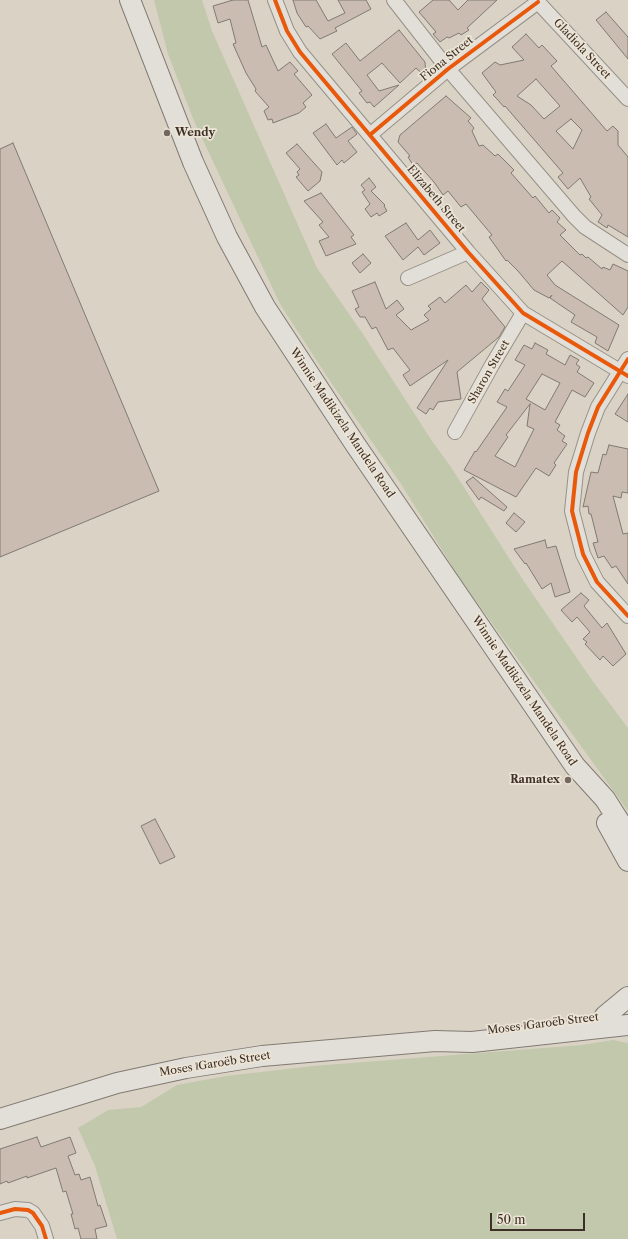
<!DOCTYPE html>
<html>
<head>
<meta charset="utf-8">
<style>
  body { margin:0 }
  #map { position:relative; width:628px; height:1239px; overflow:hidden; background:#dad3c5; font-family:"Libre Caslon Text",serif }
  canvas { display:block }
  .scale { position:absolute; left:490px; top:1213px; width:95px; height:18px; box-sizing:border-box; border:2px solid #3e2f28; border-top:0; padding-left:5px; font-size:12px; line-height:14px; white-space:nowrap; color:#3e2f28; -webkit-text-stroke:3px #ece4d4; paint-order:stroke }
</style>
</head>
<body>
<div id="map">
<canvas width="628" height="1239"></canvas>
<div class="scale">50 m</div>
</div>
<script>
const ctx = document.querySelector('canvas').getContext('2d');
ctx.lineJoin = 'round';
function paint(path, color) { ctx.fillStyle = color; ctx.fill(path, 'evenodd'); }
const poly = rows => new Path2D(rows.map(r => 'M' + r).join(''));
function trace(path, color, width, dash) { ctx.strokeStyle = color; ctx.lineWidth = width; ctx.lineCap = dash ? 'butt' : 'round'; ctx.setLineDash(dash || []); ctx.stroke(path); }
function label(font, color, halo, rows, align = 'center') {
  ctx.font = font + ' "Libre Caslon Text",serif'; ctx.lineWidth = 3.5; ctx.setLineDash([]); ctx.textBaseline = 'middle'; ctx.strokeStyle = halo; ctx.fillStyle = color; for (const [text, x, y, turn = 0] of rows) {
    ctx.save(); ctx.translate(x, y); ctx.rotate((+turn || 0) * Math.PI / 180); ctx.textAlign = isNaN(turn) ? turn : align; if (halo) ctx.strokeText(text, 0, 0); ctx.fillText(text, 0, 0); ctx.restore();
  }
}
paint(poly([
  [154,0,202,0,212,31,317,268,363,334,432,441,451,467,523,580,592,680,628,728,628,811,460,579,401,484,328,378,280,304,194,121,168,54],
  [613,1040,628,1043,628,1239,117,1239,95,1166,78,1128,108,1110,141,1107,177,1085,226,1076,313,1066,582,1045]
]), '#c1c8ab');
const building = poly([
  [233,0,248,0,262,47,266,45,278,71,290,62,298,71,294,74,312,95,303,103,306,107,299,113,273,123,272,119,268,120,264,111,269,107,255,91,256,89,246,73,233,44,236,43,230,19,218,23,213,6,233,0],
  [293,0,316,0,328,21,345,13,338,0,366,0,371,9,335,28,337,31,320,39,308,26,306,27,297,13,293,0],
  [433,0,449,0,458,10,468,0,497,0,467,28,469,30,461,35,459,33,449,38,447,37,440,42,433,34,436,32,419,12,433,0],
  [606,12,628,37,628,59,596,20,606,12],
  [399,30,425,62,426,77,416,68,400,83,382,63,367,75,379,91,399,85,374,107,370,102,367,103,359,93,362,91,332,54,346,43,360,61,399,30],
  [526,34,539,48,542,45,557,61,551,66,607,131,613,126,618,131,618,145,628,157,628,237,608,225,607,228,598,222,602,215,589,199,591,197,580,178,568,189,558,177,563,173,505,106,504,107,497,99,493,95,496,92,482,73,495,62,500,65,524,60,512,47,526,34],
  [536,79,560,106,544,119,531,105,517,96,536,79],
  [571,119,582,130,573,149,556,131,571,119],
  [446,96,471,118,468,121,474,128,472,131,479,146,483,145,495,156,498,154,514,170,511,173,533,198,535,196,549,213,552,210,560,218,557,222,566,230,560,235,580,255,582,254,586,258,588,257,602,269,603,267,610,270,613,264,628,271,628,307,623,315,562,261,547,275,555,285,619,325,608,351,595,343,597,337,571,322,575,315,550,298,552,295,549,298,534,290,518,271,507,260,506,261,489,237,492,235,466,204,461,207,448,191,443,195,434,182,417,163,413,165,408,157,410,156,398,142,400,135,446,96],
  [326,124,336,138,352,127,357,134,348,141,357,152,344,163,342,160,337,165,313,133,326,124],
  [13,143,159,491,0,557,0,149,13,143],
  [297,144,322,172,320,181,308,191,296,177,299,175,297,172,300,169,286,153,297,144],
  [369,178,376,187,371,191,385,205,384,206,387,211,379,216,377,213,371,217,365,209,370,204,362,192,365,190,361,185,369,178],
  [321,193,354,235,351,237,356,244,326,256,319,241,329,237,319,225,323,222,304,201,321,193],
  [406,223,418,240,430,230,440,243,424,255,418,247,403,260,385,236,406,223],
  [363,254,371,263,360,273,352,263,363,254],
  [375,282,386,309,397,300,404,309,396,315,411,330,429,320,424,315,431,309,428,306,440,297,445,303,466,285,472,292,481,282,489,290,482,299,505,327,499,337,457,372,461,399,438,402,433,410,430,408,426,414,417,408,448,360,410,386,403,375,410,370,393,348,388,350,376,327,372,329,365,317,360,317,355,309,359,307,352,291,375,282],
  [535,343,548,350,546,354,565,365,570,355,579,360,576,364,580,367,577,372,594,383,585,397,572,390,555,422,560,425,557,430,565,436,562,441,567,444,554,463,556,465,549,476,536,468,516,497,464,470,475,451,476,452,507,407,497,402,505,389,508,391,525,365,515,360,524,345,532,349,535,343],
  [542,374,560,383,545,410,526,399,542,374],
  [530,404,527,426,534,429,515,467,495,456,508,437,506,435,530,404],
  [628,394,628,422,615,414,628,394],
  [609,445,628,449,628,493,622,492,621,498,613,496,623,534,628,533,628,584,616,566,612,568,604,556,598,558,593,543,598,542,591,514,589,514,588,506,583,507,591,472,598,473,603,454,606,455,609,445],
  [473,477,507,507,504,511,481,497,479,500,466,482,473,477],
  [514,513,525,522,516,532,506,523,514,513],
  [545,540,547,548,556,546,570,592,555,597,551,583,542,589,526,563,525,564,514,549,545,540],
  [581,593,589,600,584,606,602,628,607,623,626,654,613,666,603,656,600,660,585,644,587,642,583,639,590,632,577,617,572,622,561,610,581,593],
  [155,819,175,857,160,864,141,826,155,819],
  [37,1137,41,1147,70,1137,76,1153,68,1156,75,1175,79,1174,81,1180,90,1177,98,1206,100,1205,107,1226,95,1229,97,1239,81,1239,78,1228,75,1229,71,1214,73,1214,66,1191,63,1192,56,1168,27,1178,27,1176,8,1183,7,1181,0,1184,0,1149,37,1137]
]);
paint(building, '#cabcb0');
trace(building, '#807a72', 1);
const street = poly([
  [275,0,287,31,300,52,468,252,523,313,628,376],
  [394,0,448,69,574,216,585,227,628,255],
  [536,0,628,99],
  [371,134,448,69,538,2],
  [408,278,468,252],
  [628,359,598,407,588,433,576,472,572,511,583,554,597,582,628,616],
  [455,432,492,365,523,313],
  [0,1213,15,1209,28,1210,33,1213,42,1226,46,1239]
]);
const secondary = poly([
  [130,0,193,162,227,237,265,307,355,444,575,766,605,799,628,835],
  [607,823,628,861],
  [605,1016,628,997],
  [0,1119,117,1083,186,1068,262,1056,435,1041,472,1042,628,1025]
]);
trace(street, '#969087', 16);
trace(secondary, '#807a72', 22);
trace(street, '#e2dfd9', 14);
trace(secondary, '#e2dfd9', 20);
trace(poly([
  [275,0,287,31,300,52,468,252,523,313,628,376],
  [371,134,448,69,538,2],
  [628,359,598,407,588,433,576,472,572,511,583,554,597,582,628,616],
  [0,1213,15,1209,28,1210,33,1213,42,1226,46,1239]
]), '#e8590c', 4);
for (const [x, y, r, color] of [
  [167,133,4,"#75685f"],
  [568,780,4,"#75685f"]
]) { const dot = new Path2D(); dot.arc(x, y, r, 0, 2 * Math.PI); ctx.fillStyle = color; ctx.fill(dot); trace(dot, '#ece4d4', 1.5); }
label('11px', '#3e2f28', '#ece4d4', [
  ["Gladiola Street",582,49,47],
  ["Fiona Street",447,59,-39],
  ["Elizabeth Street",436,199,50],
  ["Sharon Street",489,372,-60],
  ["Winnie Madikizela Mandela Road",342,423,56],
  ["Winnie Madikizela Mandela Road",524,691,56],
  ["Moses ǁGaroëb Street",543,1024,-7],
  ["Moses ǁGaroëb Street",215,1064,-9]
]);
label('bold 11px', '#3e2f28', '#ece4d4', [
  ["Wendy",175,133],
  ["Ramatex",560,780,"right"]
], 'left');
</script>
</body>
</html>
